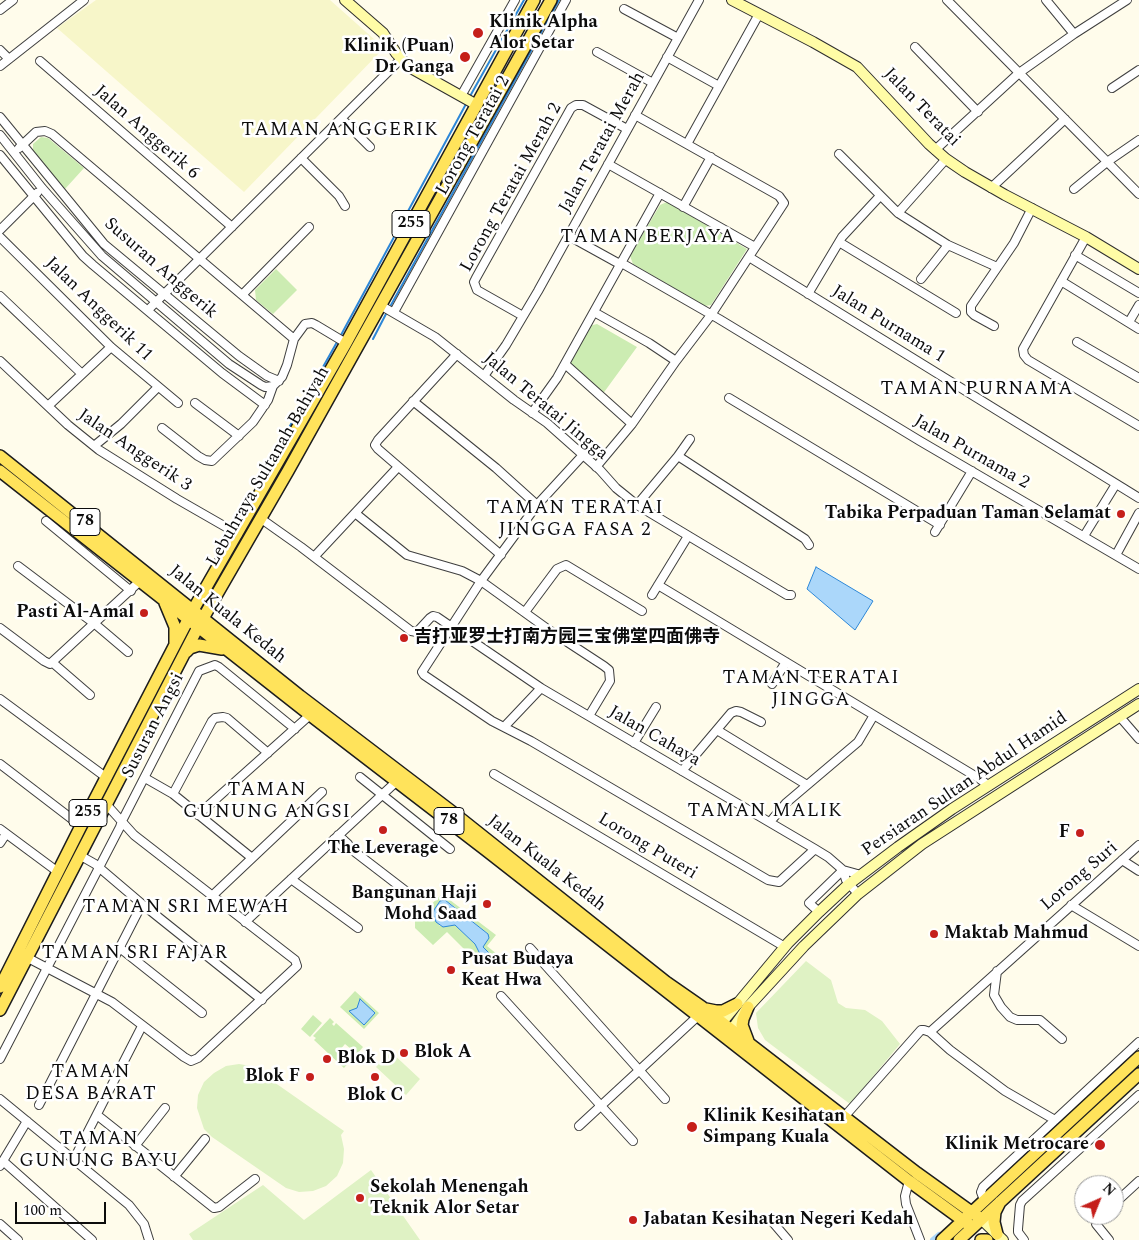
<!DOCTYPE html>
<html>
<head>
<meta charset="utf-8">
<style>
  body { margin:0 }
  #map { position:relative; width:1139px; height:1240px; overflow:hidden; background:#fffceb; font-family:Spectral,serif }
  canvas { display:block }
  .north { position:absolute; left:1074px; top:1175px; width:50px; height:50px; box-sizing:border-box; background:#fff; border:1px solid #9e9e9e; border-radius:50%; rotate:44deg; font-size:14px; font-weight:700; line-height:20px; text-align:center; color:#0c0c0c }
  .north::after { content:''; display:block; margin:auto; width:18px; height:22px; background:#c51f1b; clip-path:polygon(50% 0,100% 100%,50% 72%,0 100%) }
  .scale { position:absolute; left:15px; top:1202px; width:91px; height:22px; box-sizing:border-box; border:2px solid #0c0c0c; border-top:0; padding-left:6px; font-size:15px; line-height:18px; white-space:nowrap; color:#0c0c0c; -webkit-text-stroke:4px #fff; paint-order:stroke }
</style>
</head>
<body>
<div id="map">
<canvas width="1139" height="1240"></canvas>
<div class="north">N</div>
<div class="scale">100 m</div>
</div>
<script>
const ctx = document.querySelector('canvas').getContext('2d');
ctx.lineJoin = 'round';
function paint(path, color) { ctx.fillStyle = color; ctx.fill(path, 'evenodd'); }
const poly = rows => new Path2D(rows.map(r => 'M' + r).join(''));
function trace(path, color, width, dash) { ctx.strokeStyle = color; ctx.lineWidth = width; ctx.lineCap = dash ? 'butt' : 'round'; ctx.setLineDash(dash || []); ctx.stroke(path); }
function label(font, color, halo, rows, align = 'center') {
  ctx.font = font + ' Spectral,"Noto Sans SC",serif'; ctx.lineWidth = 5; ctx.setLineDash([]); ctx.textBaseline = 'middle'; ctx.strokeStyle = halo; ctx.fillStyle = color; for (const [text, x, y, turn = 0] of rows) {
    ctx.save(); ctx.translate(x, y); ctx.rotate((+turn || 0) * Math.PI / 180); ctx.textAlign = isNaN(turn) ? turn : align; if (halo) ctx.strokeText(text, 0, 0); ctx.fillText(text, 0, 0); ctx.restore();
  }
}
paint(poly([
  [96,0,330,0,384,48,244,192,57,28]
]), '#f7f6c9');
paint(poly([
  [41,137,48,138,84,168,65,189,33,152,33,144],
  [667,202,747,249,711,305,705,306,633,264,630,256,660,205],
  [276,269,297,290,273,314,256,300,255,290],
  [597,324,637,347,602,395,568,364,589,326],
  [442,894,496,935,487,946,498,955,493,957,483,949,483,946,489,938,487,933,447,901,440,901,433,915,440,926,455,925,475,944,481,955,475,960,447,932,433,945,415,928,415,920],
  [355,991,379,1013,364,1029,340,1007],
  [313,1015,322,1023,310,1037,301,1029],
  [330,1018,334,1022,332,1024,334,1026,336,1023,363,1047,357,1054,345,1044,339,1051,350,1061,344,1068,314,1040,316,1038,313,1036]
]), '#ccecb2');
paint(poly([
  [806,961,831,980,838,1003,846,1008,865,1010,882,1021,900,1044,850,1104,765,1040,758,1028,756,1013],
  [390,1051,420,1079,406,1095,376,1067],
  [239,1064,251,1066,344,1131,341,1135,344,1149,343,1163,337,1176,326,1186,313,1191,299,1192,286,1188,212,1137,204,1129,197,1108,198,1095,204,1082,214,1073,226,1066],
  [371,1170,420,1240,193,1240,189,1234,263,1185,304,1220]
]), '#dff2c4');
const water = poly([
  [816,567,873,601,855,630,807,589,816,567],
  [445,900,488,934,489,938,483,947,494,958,494,963,487,961,480,954,475,944,455,925,443,927,436,922,433,915,434,910,440,901,445,900],
  [360,999,375,1013,364,1025,349,1011,357,1008,360,999]
]);
paint(water, '#abd7fa');
trace(water, '#2d87d7', 1);
trace(poly([
  [469,98,524,0],
  [391,305,559,0],
  [341,335,466,104],
  [373,339,387,312],
  [267,467,337,342]
]), '#2d87d7', 2);
trace(poly([
  [933,1240,939,1235]
]), '#abd7fa', 6);
const street = poly([
  [947,0,1139,194],
  [1046,0,1074,34],
  [624,9,678,38],
  [0,10,13,0],
  [915,47,978,112],
  [0,50,9,59],
  [597,52,653,83],
  [667,57,719,86],
  [40,61,232,227],
  [0,66,84,0],
  [1112,88,1139,70],
  [461,96,515,0],
  [0,117,104,244,239,356,267,376,279,381],
  [342,119,370,147],
  [0,135,42,188,102,256,229,364,261,385,265,387,273,386,282,377,287,365,294,339,305,324,312,323,316,325,346,343],
  [687,144,759,14],
  [19,148,36,132,45,131,52,134,294,339],
  [935,150,1019,73,1074,34,1127,0],
  [839,154,898,213,948,245,997,267],
  [0,155,83,256,93,265,222,373,265,405],
  [301,158,339,196,345,206],
  [608,164,755,247],
  [991,188,1065,119],
  [1074,189,1107,162,1139,140],
  [683,207,711,157],
  [898,213,946,159],
  [0,230,37,193],
  [569,236,616,262,625,265,719,319,920,441,1139,569],
  [0,237,111,347,178,403],
  [1086,237,1023,349,1024,355,1028,360,1139,426],
  [839,242,956,313],
  [1075,255,1139,293],
  [749,257,1139,498],
  [921,279,948,245],
  [1061,281,1139,329],
  [808,294,842,237,880,196],
  [242,295,309,227],
  [0,296,82,374],
  [380,305,435,337,514,400,547,423,600,470,616,488,637,505,787,595,791,595],
  [148,310,401,59],
  [394,312,566,0],
  [594,312,649,343,676,361],
  [523,316,477,290,474,282,476,278,571,108,576,105,583,105,627,129],
  [1129,322,1139,305],
  [994,326,974,315,971,312,971,306,1014,243,1032,208],
  [1077,342,1139,378],
  [457,354,378,440,375,445,378,449,501,555],
  [0,361,68,425,99,450,177,499,238,534],
  [565,364,632,424],
  [484,376,506,345,538,291,699,0],
  [729,398,940,525],
  [413,401,496,468,537,505],
  [195,403,239,436],
  [48,406,111,347],
  [532,413,557,378,660,193],
  [162,428,198,456,205,460,212,461,253,422,268,400,273,386],
  [94,446,121,424,158,387],
  [583,455,537,505,481,581,422,672,424,675,492,721,531,741,768,880,779,882,815,849],
  [678,456,805,539,809,545],
  [596,467,632,424,676,361,711,315,784,203,779,196,635,115],
  [637,505,678,456,690,439],
  [355,513,407,555,462,571,481,581,549,630,604,666,609,670,610,681,589,716],
  [260,518,301,547,411,631,417,632,430,618,433,616,437,617,541,688,815,849,828,857,843,870,861,875],
  [46,521,131,591],
  [935,532,972,471],
  [1084,536,1116,484],
  [1116,555,1139,513],
  [314,557,398,467],
  [18,566,95,624,128,652],
  [658,585,980,779,989,786],
  [652,595,688,536],
  [525,612,557,569,566,565,642,611],
  [0,628,44,661,50,664,140,581],
  [53,663,90,695],
  [772,684,786,662],
  [0,699,107,778],
  [1120,717,1139,739],
  [505,726,541,688],
  [717,730,807,785],
  [634,743,656,707],
  [0,764,81,826],
  [682,771,731,713,736,711,741,712,761,722],
  [494,774,785,947],
  [360,777,450,849],
  [145,778,173,794,252,858],
  [173,794,212,721,215,718,223,717,227,718,268,753],
  [198,815,310,715],
  [770,822,786,803,858,742,874,715],
  [0,829,58,872],
  [338,835,348,844,351,849,407,892],
  [334,839,344,848,351,849],
  [0,843,6,834],
  [81,856,95,864,142,904,262,1000],
  [1122,860,1139,871],
  [843,870,846,880,858,894],
  [291,879,358,928],
  [212,896,322,792],
  [1071,905,1139,946],
  [819,912,809,903,843,870],
  [245,922,397,781],
  [120,948,202,1013],
  [530,948,665,1099],
  [28,958,112,1002,184,1057,191,1061,198,1058,297,966,295,960,134,835,106,804],
  [997,971,994,995,1001,1007,1010,1017,1017,1020,1040,1020,1062,1039],
  [501,996,633,1141],
  [930,1032,1139,845],
  [0,1059,120,827,122,821,199,671,215,665,219,667,295,729],
  [0,1099,129,1205,144,1224,149,1240],
  [39,1105,142,904],
  [97,1115,214,1208,219,1207,255,1179],
  [844,1117,921,1030,924,1030,930,1032,950,1050,1005,1091,1055,1120],
  [579,1126,698,1016],
  [135,1146,165,1108],
  [74,1159,142,1026],
  [3,1161,92,1240],
  [0,1166,27,1121],
  [174,1177,205,1139],
  [909,1181,905,1196,906,1204,920,1240],
  [984,1200,981,1192,983,1187,1139,1042],
  [1114,1204,1139,1181],
  [1103,1215,1097,1220,1096,1224,1109,1240],
  [770,1219,788,1240],
  [0,1224,18,1240],
  [1024,1240,1018,1232,1018,1229,1020,1205,1022,1201,1139,1095]
]);
const secondary = poly([
  [345,0,383,33,396,53,409,67,477,105],
  [732,0,813,42,857,67,929,144,946,159,965,172,1005,195,1086,237,1139,269],
  [718,1027,788,943,819,912,849,884,898,847,952,809,1139,689],
  [728,1035,748,1007,804,946,858,894,922,844,1139,704],
  [981,1219,1003,1240]
]);
const primary = poly([
  [0,456,300,696,451,811,666,982,702,1007,917,1173,981,1219],
  [0,471,310,715,487,851,909,1181,972,1227],
  [165,603,175,627,175,643],
  [186,652,190,648,199,645,222,649],
  [0,987,81,826,193,610,346,343,534,0],
  [706,1009,716,1011,723,1011,737,1004],
  [0,1010,198,627,288,471,551,0],
  [748,1041,742,1025,743,1019,748,1007],
  [997,1234,994,1222,995,1212,1000,1202],
  [942,1240,1139,1057],
  [959,1240,1139,1074],
  [981,1240,987,1240]
]);
trace(street, '#3f3f3f', 10);
trace(secondary, '#2e2e2e', 12);
trace(primary, '#1d1d1d', 14);
trace(street, '#fff', 8);
trace(secondary, '#fffca6', 10);
trace(primary, '#ffe35b', 11);
for (const [x, y, r, color] of [
  [478,33,6,"#c51f1b"],
  [465,57,6,"#c51f1b"],
  [1121,514,5,"#c51f1b"],
  [144,613,5,"#c51f1b"],
  [404,638,5,"#c51f1b"],
  [383,830,5,"#c51f1b"],
  [1080,833,5,"#c51f1b"],
  [487,904,5,"#c51f1b"],
  [934,934,5,"#c51f1b"],
  [451,970,5,"#c51f1b"],
  [404,1053,5,"#c51f1b"],
  [327,1059,5,"#c51f1b"],
  [310,1077,5,"#c51f1b"],
  [375,1077,5,"#c51f1b"],
  [692,1127,6,"#c51f1b"],
  [1100,1145,6,"#c51f1b"],
  [360,1198,5,"#c51f1b"],
  [633,1220,5,"#c51f1b"]
]) { const dot = new Path2D(); dot.arc(x, y, r, 0, 2 * Math.PI); ctx.fillStyle = color; ctx.fill(dot); trace(dot, '#fff', 2); }
for (const [x, y, w] of [
  [411,224,38],
  [85,522,30],
  [88,813,38],
  [449,821,30]
]) { const box = new Path2D(); box.roundRect(x - w / 2, y - 13.5, w, 27, 4); ctx.fillStyle = '#fff'; ctx.fill(box); trace(box, '#0c0c0c', 1); }
label('bold 16px', '#0c0c0c', null, [
  ["255",411,224],
  ["78",85,522],
  ["255",88,813],
  ["78",449,821]
]);
label('bold 18px', '#0c0c0c', '#fff', [
  ["Klinik Alpha",489,23],
  ["Alor Setar",489,44],
  ["Klinik (Puan)",454,47,"right"],
  ["Dr Ganga",454,68,"right"],
  ["Tabika Perpaduan Taman Selamat",1111,514,"right"],
  ["Pasti Al-Amal",134,613,"right"],
  ["吉打亚罗士打南方园三宝佛堂四面佛寺",414,638],
  ["F",1070,833,"right"],
  ["The Leverage",383,849,"center"],
  ["Bangunan Haji",477,894,"right"],
  ["Mohd Saad",477,915,"right"],
  ["Maktab Mahmud",944,934],
  ["Pusat Budaya",461,960],
  ["Keat Hwa",461,981],
  ["Blok A",414,1053],
  ["Blok D",337,1059],
  ["Blok F",300,1077,"right"],
  ["Blok C",375,1096,"center"],
  ["Klinik Kesihatan",703,1117],
  ["Simpang Kuala",703,1138],
  ["Klinik Metrocare",1089,1145,"right"],
  ["Sekolah Menengah",370,1188],
  ["Teknik Alor Setar",370,1209],
  ["Jabatan Kesihatan Negeri Kedah",643,1220]
], 'left');
label('18px', '#0c0c0c', '#fff', [
  ["Jalan Teratai",921,108,46],
  ["Jalan Anggerik 6",146,133,41],
  ["Lorong Teratai 2",474,136,-61],
  ["Jalan Teratai Merah",603,143,-61],
  ["Lorong Teratai Merah 2",512,188,-61],
  ["Susuran Anggerik",160,269,41],
  ["Jalan Anggerik 11",98,310,44],
  ["Jalan Purnama 1",888,325,32],
  ["Jalan Teratai Jingga",545,407,40],
  ["Jalan Anggerik 3",134,451,34],
  ["Jalan Purnama 2",971,453,30],
  ["Lebuhraya Sultanah Bahiyah",269,467,-60],
  ["Jalan Kuala Kedah",227,615,39],
  ["Susuran Angsi",154,726,-63],
  ["Jalan Cahaya",654,737,30],
  ["Persiaran Sultan Abdul Hamid",965,785,-34],
  ["Lorong Puteri",647,847,31],
  ["Jalan Kuala Kedah",546,864,38],
  ["Lorong Suri",1080,877,-41]
]);
ctx.letterSpacing = '1px';
label('19px', '#0c0c0c', '#fff', [
  ["TAMAN ANGGERIK",340,131],
  ["TAMAN BERJAYA",648,238],
  ["TAMAN PURNAMA",977,390],
  ["TAMAN TERATAI",575,509],
  ["JINGGA FASA 2",575,531],
  ["TAMAN TERATAI",811,679],
  ["JINGGA",811,701],
  ["TAMAN",267,791],
  ["GUNUNG ANGSI",267,813],
  ["TAMAN MALIK",765,812],
  ["TAMAN SRI MEWAH",186,908],
  ["TAMAN SRI FAJAR",135,954],
  ["TAMAN",91,1073],
  ["DESA BARAT",91,1095],
  ["TAMAN",99,1140],
  ["GUNUNG BAYU",99,1162]
]);
ctx.letterSpacing = '0px';
</script>
</body>
</html>
